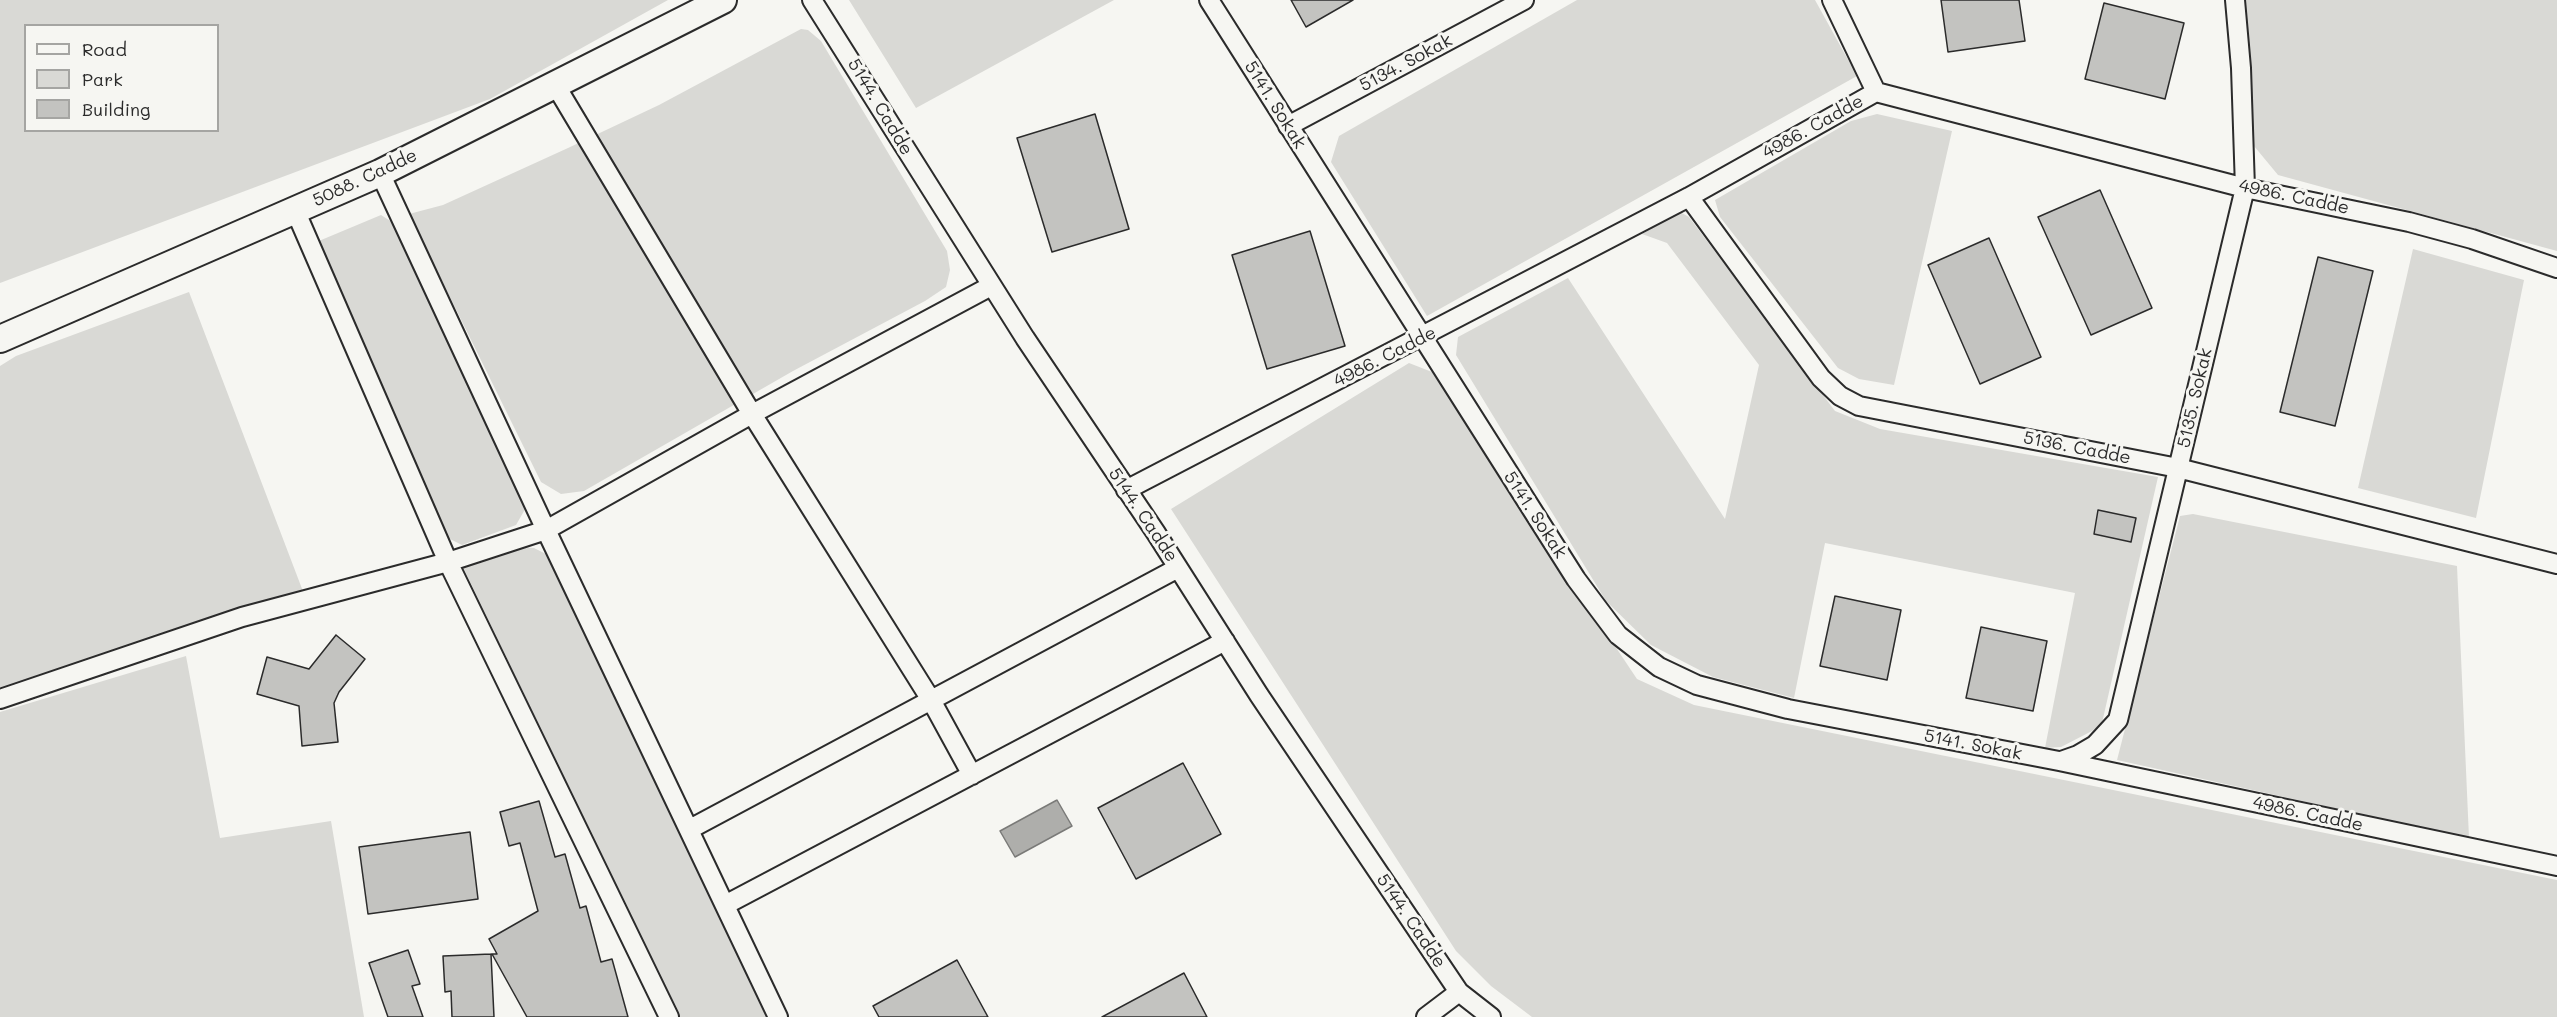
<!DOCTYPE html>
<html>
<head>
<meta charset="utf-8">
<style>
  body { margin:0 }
  #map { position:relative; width:2557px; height:1017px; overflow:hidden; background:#f6f6f2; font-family:Mali,sans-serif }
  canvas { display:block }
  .legend { position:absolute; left:24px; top:24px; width:195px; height:108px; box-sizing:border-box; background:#f6f6f2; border:2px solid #a5a5a2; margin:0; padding:8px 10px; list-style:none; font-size:18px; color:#2b2b2b }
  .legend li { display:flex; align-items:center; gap:12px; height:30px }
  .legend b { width:30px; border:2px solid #a5a5a2 }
</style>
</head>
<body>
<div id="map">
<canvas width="2557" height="1017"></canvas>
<ul class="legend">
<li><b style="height:8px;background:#f6f6f2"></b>Road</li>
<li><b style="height:16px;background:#d9d9d5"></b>Park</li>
<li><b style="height:16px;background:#c3c3c0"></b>Building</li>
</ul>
</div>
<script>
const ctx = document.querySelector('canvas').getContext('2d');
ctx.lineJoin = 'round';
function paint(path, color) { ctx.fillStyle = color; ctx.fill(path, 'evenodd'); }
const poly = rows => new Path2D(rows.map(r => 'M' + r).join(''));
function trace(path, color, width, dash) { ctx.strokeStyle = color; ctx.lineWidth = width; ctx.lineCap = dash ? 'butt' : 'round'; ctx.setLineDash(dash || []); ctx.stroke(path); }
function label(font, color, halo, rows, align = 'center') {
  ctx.font = font + ' Mali,sans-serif'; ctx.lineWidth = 6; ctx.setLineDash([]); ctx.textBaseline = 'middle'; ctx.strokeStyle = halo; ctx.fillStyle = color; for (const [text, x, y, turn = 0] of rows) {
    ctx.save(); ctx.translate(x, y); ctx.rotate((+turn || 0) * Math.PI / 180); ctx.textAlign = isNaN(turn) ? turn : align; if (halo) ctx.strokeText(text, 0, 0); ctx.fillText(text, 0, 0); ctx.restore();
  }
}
paint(poly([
  [0,0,668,0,490,99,0,283],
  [26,26,218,26,218,130,26,130],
  [849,0,1114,0,916,108],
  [1577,0,1815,0,1857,76,1427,316,1331,162,1339,136],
  [2239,0,2557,0,2557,251,2278,175,2254,146],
  [801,29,808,30,821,41,947,251,950,270,946,287,925,301,793,371,584,491,561,494,541,482,409,214,443,205,568,148,659,105],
  [1877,114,1952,131,1894,385,1859,379,1838,368,1720,217,1715,200,1851,121],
  [1680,212,1689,217,1835,411,1880,429,2158,477,2102,723,2092,731,2061,747,2045,748,2075,593,1825,543,1794,698,1713,677,1651,645,1606,601,1456,355,1458,337,1568,278,1725,519,1759,365,1667,243,1642,234],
  [381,215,395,224,528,504,516,525,462,545,446,537,314,243],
  [2413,249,2524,280,2476,518,2358,488],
  [189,292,304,594,0,694,0,366,16,356],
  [1409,363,1432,372,1637,679,1694,705,2557,880,2557,1017,1532,1017,1491,986,1456,951,1171,509],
  [2193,514,2457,566,2469,838,2117,760,2180,516],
  [518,547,534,548,548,555,772,1017,679,1017,462,565],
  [186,656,220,838,331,821,364,1017,0,1017,0,712]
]), '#d9d9d5');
const water = poly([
  [1057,800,1072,826,1015,857,1000,831,1057,800]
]);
paint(water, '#aeaeab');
trace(water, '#7a7a78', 1.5);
const building = poly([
  [1291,0,1353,0,1306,27,1291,0],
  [1941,0,2019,0,2025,41,1948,52,1941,0],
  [2104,3,2184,23,2165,99,2085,79,2104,3],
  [1095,114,1129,229,1052,252,1017,138,1095,114],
  [2100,190,2152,308,2091,335,2038,217,2100,190],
  [1310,231,1345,346,1267,369,1232,255,1310,231],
  [1989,238,2041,357,1980,384,1928,265,1989,238],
  [2318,257,2373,271,2335,426,2280,412,2318,257],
  [2098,510,2136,518,2131,542,2094,534,2098,510],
  [1835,596,1901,610,1887,680,1820,666,1835,596],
  [1981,627,2047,641,2033,711,1966,698,1981,627],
  [336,635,365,659,339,692,334,703,338,742,302,746,299,706,257,694,267,657,309,669,336,635],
  [1183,763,1221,834,1136,879,1098,808,1183,763],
  [539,801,555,857,565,854,580,908,586,906,601,962,612,959,628,1017,527,1017,492,954,497,954,489,939,538,911,520,843,509,846,500,812,539,801],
  [470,832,478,899,368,914,359,847,470,832],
  [408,950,420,984,412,986,423,1017,388,1017,369,963,408,950],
  [491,954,494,1017,452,1017,451,991,445,992,443,956,491,954],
  [957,960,988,1017,879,1017,873,1006,957,960],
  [1184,973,1207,1017,1102,1017,1184,973]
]);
paint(building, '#c3c3c0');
trace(building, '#2b2b2b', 1.5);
const street = poly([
  [812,0,1025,338,1156,533,1259,695,1459,992,1491,1017],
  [1209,0,1576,579,1618,635,1659,667,1697,685,1788,709,2059,761,2557,866],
  [1832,0,1876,92],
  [556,86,752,414,931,700,972,775],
  [1288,126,1524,0],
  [380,173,546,530,778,1017],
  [1689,197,1821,378,1840,396,1859,406,2178,468,2557,564],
  [295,210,448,562,669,1017],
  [1126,490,1689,197,1876,92,2245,188,2409,222,2472,239,2557,268],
  [0,699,242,617,448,562,546,530,752,414,991,286],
  [2061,761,2078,755,2095,745,2118,720,2245,188,2241,68,2235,0],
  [690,829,1178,568],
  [725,905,1225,641],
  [1426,1017,1459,992]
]);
const secondary = poly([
  [0,339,380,173,723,0]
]);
trace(street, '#2b2b2b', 22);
trace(secondary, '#2b2b2b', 30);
trace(street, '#f6f6f2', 18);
trace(secondary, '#f6f6f2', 26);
label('18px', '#2b2b2b', '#f6f6f2', [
  ["5134. Sokak",1406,63,-28],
  ["5141. Sokak",1275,105,58],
  ["5144. Cadde",880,107,59],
  ["4986. Cadde",1813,127,-29],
  ["5088. Cadde",365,178,-25],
  ["4986. Cadde",2294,197,12],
  ["4986. Cadde",1385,357,-27],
  ["5135. Sokak",2195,398,-77],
  ["5136. Cadde",2077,448,11],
  ["5144. Cadde",1143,515,56],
  ["5141. Sokak",1535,515,57],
  ["5141. Sokak",1973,745,11],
  ["4986. Cadde",2308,814,12],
  ["5144. Cadde",1411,921,56]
]);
</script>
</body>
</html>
